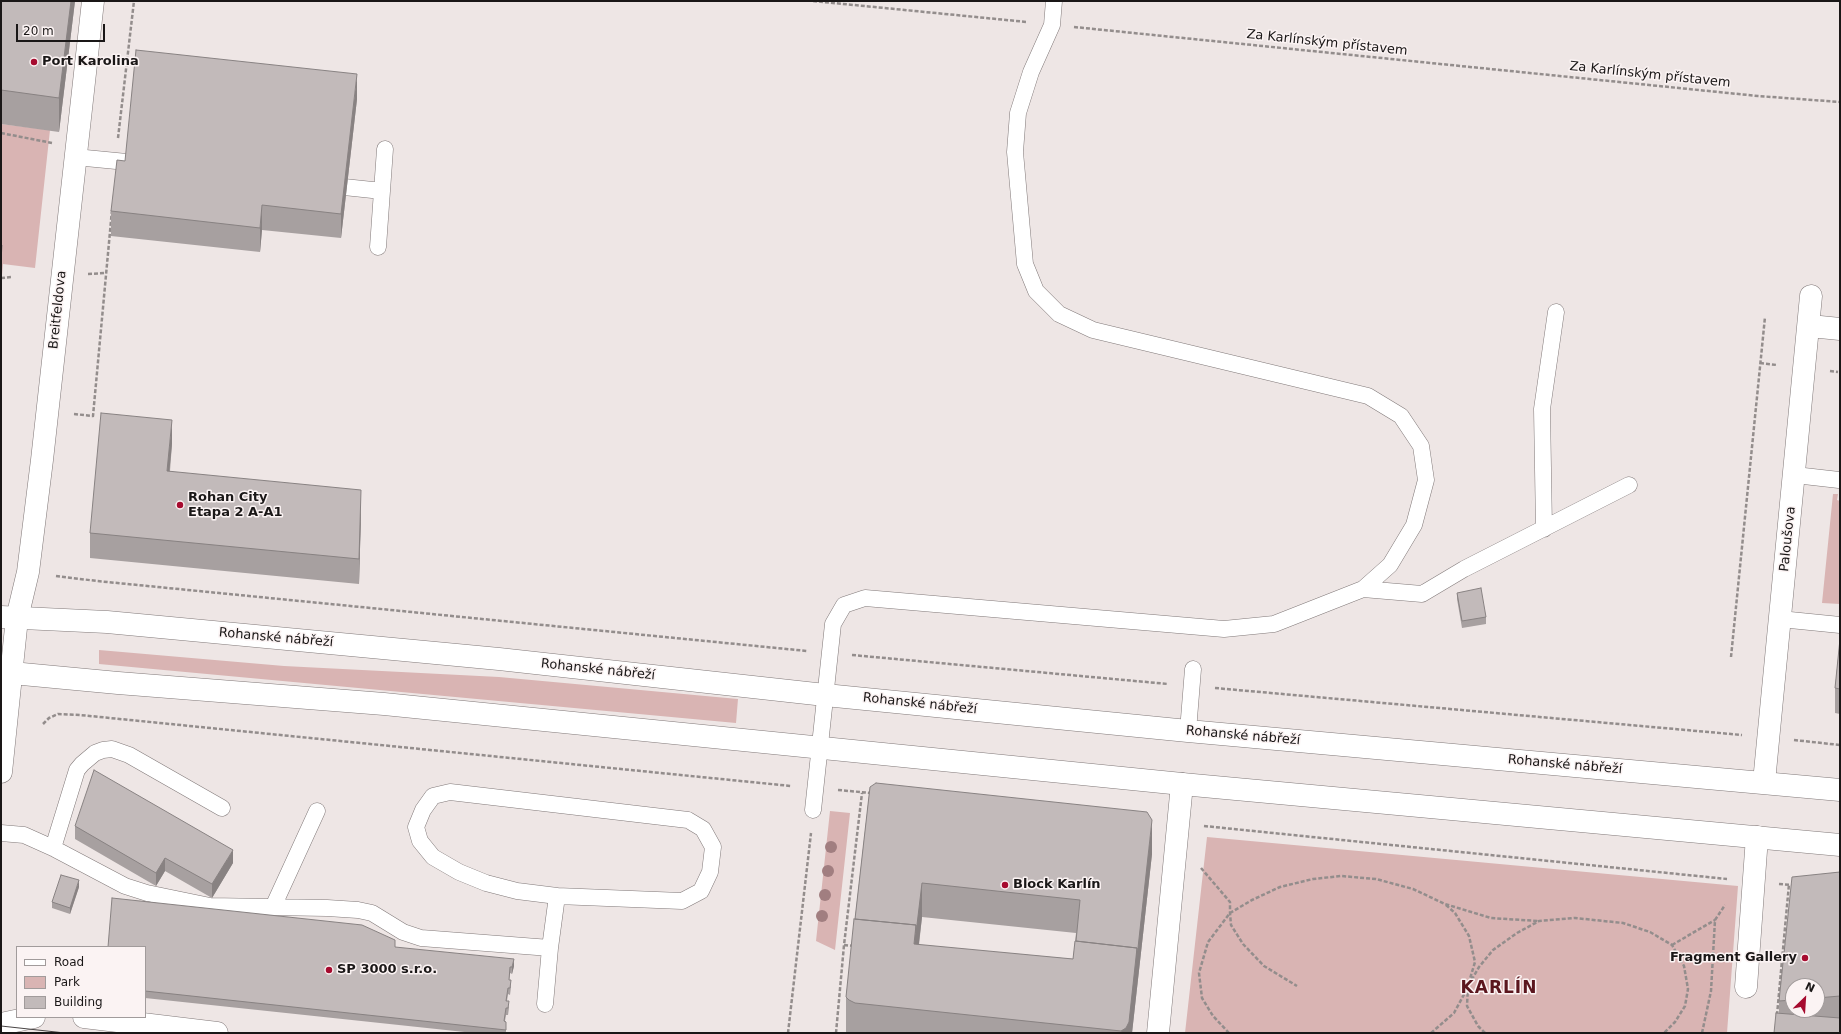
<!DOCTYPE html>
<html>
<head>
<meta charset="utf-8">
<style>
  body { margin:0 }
  #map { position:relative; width:1841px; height:1034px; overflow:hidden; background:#eee6e5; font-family:"DejaVu Sans",sans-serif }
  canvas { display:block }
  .frame { position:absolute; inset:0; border:2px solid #1a1717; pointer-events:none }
  .legend { position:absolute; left:16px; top:946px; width:130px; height:72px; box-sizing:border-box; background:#fbf3f3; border:1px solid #a19b9b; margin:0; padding:5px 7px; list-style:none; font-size:12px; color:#1a1717 }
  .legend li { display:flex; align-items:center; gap:8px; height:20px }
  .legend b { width:20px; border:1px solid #a19b9b }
  .north { position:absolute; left:1785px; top:978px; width:40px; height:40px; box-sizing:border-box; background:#fbf3f3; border:1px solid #a19b9b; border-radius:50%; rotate:25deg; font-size:11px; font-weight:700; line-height:16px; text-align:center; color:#1a1717 }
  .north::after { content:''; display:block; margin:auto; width:14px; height:18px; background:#a60b2f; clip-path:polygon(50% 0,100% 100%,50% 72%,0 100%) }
  .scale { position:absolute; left:16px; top:24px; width:89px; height:18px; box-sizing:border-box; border:2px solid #1a1717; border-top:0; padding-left:5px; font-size:12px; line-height:14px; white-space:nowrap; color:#1a1717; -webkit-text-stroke:3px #fbf3f3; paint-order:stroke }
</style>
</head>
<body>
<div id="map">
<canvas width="1841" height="1034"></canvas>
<div class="frame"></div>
<ul class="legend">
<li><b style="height:5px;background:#fff"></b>Road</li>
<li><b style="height:11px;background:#d9b4b3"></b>Park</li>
<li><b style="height:11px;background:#c2baba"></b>Building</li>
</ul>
<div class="north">N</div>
<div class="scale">20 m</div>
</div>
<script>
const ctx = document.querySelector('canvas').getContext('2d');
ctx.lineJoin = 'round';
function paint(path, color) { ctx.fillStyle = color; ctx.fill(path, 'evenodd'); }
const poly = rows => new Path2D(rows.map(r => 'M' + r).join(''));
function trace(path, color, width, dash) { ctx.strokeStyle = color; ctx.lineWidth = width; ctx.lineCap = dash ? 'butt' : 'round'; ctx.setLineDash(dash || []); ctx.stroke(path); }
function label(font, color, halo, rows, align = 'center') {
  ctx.font = font + ' "DejaVu Sans",sans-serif'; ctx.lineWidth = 3; ctx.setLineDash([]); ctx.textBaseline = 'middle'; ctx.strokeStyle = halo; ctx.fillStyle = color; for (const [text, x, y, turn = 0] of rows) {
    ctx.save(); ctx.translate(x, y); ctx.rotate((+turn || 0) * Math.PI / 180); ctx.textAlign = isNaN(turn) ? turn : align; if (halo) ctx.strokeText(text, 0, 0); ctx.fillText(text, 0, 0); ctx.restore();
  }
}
paint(poly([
  [1,124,50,130,35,268,3,264,1,287],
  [1833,494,1838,494,1837,500,1840,501,1840,604,1822,603],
  [99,650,284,666,499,677,738,699,736,723,99,664],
  [830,811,850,813,835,950,816,941],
  [1207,837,1738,886,1727,1033,1185,1033]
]), '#d9b4b3');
const service = poly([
  [75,157,137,163],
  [325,185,382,191],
  [378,247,385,149],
  [1795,475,1839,480],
  [1544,529,1542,409,1556,312],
  [1363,589,1422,594,1464,569,1629,485],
  [1780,619,1840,625],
  [1188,731,1193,669],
  [813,810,833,624,844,605,865,598,1224,629,1274,624,1363,589,1390,565,1414,525,1426,480,1421,446,1401,416,1368,396,1093,330,1059,314,1036,291,1025,264,1015,152,1018,113,1031,72,1052,25,1054,1],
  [1,833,24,835,53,848,125,886,147,893,210,906,327,908,358,910,372,913,403,932,421,938,550,948,545,1004],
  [53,848,77,770,82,764,95,753,103,750,112,749,129,755,222,808],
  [273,907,317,811],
  [550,948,557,896,517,891,486,883,459,872,433,857,420,841,416,827,423,810,433,796,450,792,688,820,703,829,713,847,710,872,701,891,682,901,557,896]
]);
const minor = poly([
  [1810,326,1840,329],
  [17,618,28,572,42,460,93,1],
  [1764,782,1811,296],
  [1746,987,1757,837],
  [84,1017,217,1033],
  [1,1024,34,1017],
  [1158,1033,1182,784]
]);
const tertiary = poly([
  [1,772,17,618]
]);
const secondary = poly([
  [1,617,107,622,499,659,825,695,1188,731,1840,790],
  [1,672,118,683,384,704,1182,784,1840,845]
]);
trace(service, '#817979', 17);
trace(minor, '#817979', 23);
trace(tertiary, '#817979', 23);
trace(secondary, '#817979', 23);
trace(poly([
  [813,1,1027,22],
  [1074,27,1758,96,1840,102],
  [1,133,52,143],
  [118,138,134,1],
  [88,274,106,273],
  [1,278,12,277],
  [1760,363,1777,365],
  [1830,371,1838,372],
  [74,414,93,416,112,210],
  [56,576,97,581,807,651],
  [852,655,1168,684],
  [1731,657,1765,317],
  [1215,688,1742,735],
  [43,724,49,718,58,714,80,715,791,786],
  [1794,740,1840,745],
  [838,790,871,793],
  [1204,826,1727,879],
  [1201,868,1230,902,1230,913,1231,925,1243,944,1264,966,1297,986],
  [1779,884,1792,885],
  [1446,905,1455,913,1469,936,1475,962,1469,982],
  [1672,945,1715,920],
  [854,946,844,945,862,793],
  [1777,1015,1789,884],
  [788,1033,811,833],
  [836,1033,844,945],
  [1229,1033,1213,1016,1202,998,1199,973,1208,942,1230,913,1252,900,1280,887,1313,879,1341,876,1376,879,1413,889,1445,904,1491,918,1539,921],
  [1431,1033,1454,1013,1468,987],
  [1485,1033,1478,1026,1467,1006,1468,986,1479,967,1493,950,1517,933,1539,921,1575,918,1623,923,1650,932,1672,945,1684,966,1688,989,1685,1006,1675,1022,1664,1033],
  [1702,1033,1711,991,1715,920,1725,905]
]), '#938d8c', 2.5, [4, 2]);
trace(service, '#fff', 16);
trace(minor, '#fff', 22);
trace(tertiary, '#fff', 22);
trace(secondary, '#fff', 22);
trace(poly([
  [1,1026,65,1033]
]), '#484444', 1);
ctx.fillStyle = '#a17e80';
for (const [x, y] of [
  [831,847],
  [828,871],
  [825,895],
  [822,916]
]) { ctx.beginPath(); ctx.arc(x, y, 6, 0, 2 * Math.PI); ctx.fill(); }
paint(poly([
  [1,1,75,1,59,132,1,124],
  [357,99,341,238,262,230,260,252,111,236,111,211,125,161],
  [172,444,170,471,361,514,359,584,90,558,90,533],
  [1457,593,1486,617,1486,624,1462,628,1457,599],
  [1840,639,1840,714,1835,713,1835,688],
  [870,787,1152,854,1132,1033,846,1033,846,997],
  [922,917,1076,933,1073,959,919,945],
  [75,826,233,863,212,898,165,871,156,886,75,839],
  [1840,872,1840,1033,1779,1014,1779,1001],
  [1793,986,1817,986,1817,1010,1793,1010],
  [79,887,70,914,52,908,52,902],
  [145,947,514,966,512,974,510,973,509,980,511,987,510,995,508,994,507,1001,509,1008,508,1015,506,1015,505,1021,506,1022,506,1033,474,1033,145,998]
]), '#a7a0a0');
paint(poly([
  [71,1,75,1,59,132,59,98],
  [357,74,357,99,341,238,341,214],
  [262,205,262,230,260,252,260,228],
  [2,245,2,286,1,302,1,260],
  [172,420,172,444,167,495,167,471],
  [361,490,361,514,359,584,359,559],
  [1152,820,1152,854,1132,1033,1121,1033,1137,948],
  [233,850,233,863,212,898,212,884],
  [165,858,165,871,156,886,156,873],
  [79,880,79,887,70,914,70,908],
  [922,883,922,917,916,967,914,944],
  [514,959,514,966,512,974,512,967]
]), '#888282');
const building = poly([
  [1,1,71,1,59,98,1,90,1,1],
  [136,50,357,74,341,214,262,205,260,228,111,211,117,160,125,161,136,50],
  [1,245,2,245,1,260,1,245],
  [101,413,172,420,167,471,361,490,359,559,90,533,101,413],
  [1481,588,1486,617,1462,621,1457,593,1481,588],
  [1840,639,1840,689,1835,688,1840,639],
  [94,770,233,850,212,884,165,858,156,873,75,826,94,770],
  [876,783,1147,812,1152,820,1137,957,1137,948,1076,941,1080,900,922,883,916,933,916,925,855,919,870,787,876,783],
  [1840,872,1840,996,1817,998,1817,986,1793,986,1793,1000,1779,1001,1792,877,1840,872],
  [61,875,79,880,70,908,52,902,61,875],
  [112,898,362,925,395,940,395,947,514,959,512,967,510,967,509,980,511,980,510,988,508,988,506,1001,509,1001,508,1008,506,1008,504,1021,506,1022,506,1030,145,991,145,947,108,947,112,898],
  [854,919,916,925,914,944,1073,959,1075,941,1137,948,1129,1022,1126,1028,1121,1031,855,1003,849,1000,846,997,854,919],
  [1776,1013,1840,1018,1840,1033,1774,1033,1776,1013]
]);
paint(building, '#c2baba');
trace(building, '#888282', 1);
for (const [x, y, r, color] of [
  [34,62,4,"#a60b2f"],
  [180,505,4,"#a60b2f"],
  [1005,885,4,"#a60b2f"],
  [1805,958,4,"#a60b2f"],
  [329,970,4,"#a60b2f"]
]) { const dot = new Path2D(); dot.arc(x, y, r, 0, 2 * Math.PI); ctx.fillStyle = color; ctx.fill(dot); trace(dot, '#fbf3f3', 1.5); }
label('13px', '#1a1717', '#fbf3f3', [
  ["Za Karlínským přístavem",1327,43,6],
  ["Za Karlínským přístavem",1650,75,6],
  ["Breitfeldova",58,310,-84],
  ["Paloušova",1788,539,-84],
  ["Rohanské nábřeží",276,638,5],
  ["Rohanské nábřeží",598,670,6],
  ["Rohanské nábřeží",920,704,6],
  ["Rohanské nábřeží",1243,736,5],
  ["Rohanské nábřeží",1565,765,5]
]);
label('bold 13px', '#1a1717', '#fbf3f3', [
  ["Port Karolina",42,62],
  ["Rohan City",188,498],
  ["Etapa 2 A-A1",188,513],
  ["Block Karlín",1013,885],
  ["Fragment Gallery",1797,958,"right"],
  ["SP 3000 s.r.o.",337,970]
], 'left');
ctx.letterSpacing = '1px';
label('bold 17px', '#5b161e', '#fbf3f3', [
  ["KARLÍN",1499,989]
]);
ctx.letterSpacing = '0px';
</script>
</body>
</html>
